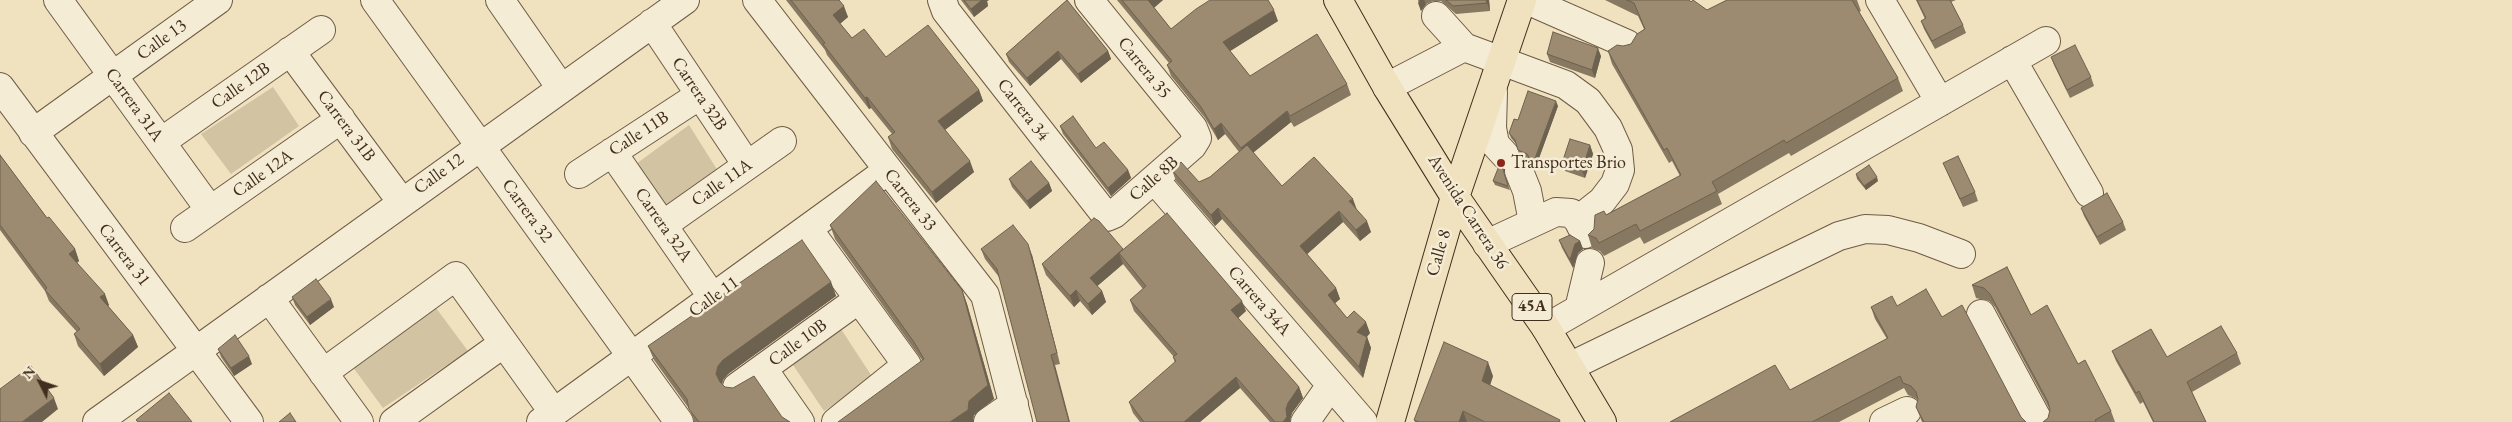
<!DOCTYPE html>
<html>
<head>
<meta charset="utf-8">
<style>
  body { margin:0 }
  #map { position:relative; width:2512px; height:422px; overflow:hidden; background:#f0e1bf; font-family:"EB Garamond",serif }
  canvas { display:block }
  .north { position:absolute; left:15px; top:357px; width:50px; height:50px; -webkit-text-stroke:4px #f5ecd5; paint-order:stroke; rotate:311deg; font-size:14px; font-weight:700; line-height:20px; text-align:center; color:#422e1d }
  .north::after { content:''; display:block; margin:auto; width:18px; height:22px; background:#422e1d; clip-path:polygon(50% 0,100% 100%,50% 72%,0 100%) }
</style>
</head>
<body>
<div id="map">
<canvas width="2512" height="422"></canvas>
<div class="north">N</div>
</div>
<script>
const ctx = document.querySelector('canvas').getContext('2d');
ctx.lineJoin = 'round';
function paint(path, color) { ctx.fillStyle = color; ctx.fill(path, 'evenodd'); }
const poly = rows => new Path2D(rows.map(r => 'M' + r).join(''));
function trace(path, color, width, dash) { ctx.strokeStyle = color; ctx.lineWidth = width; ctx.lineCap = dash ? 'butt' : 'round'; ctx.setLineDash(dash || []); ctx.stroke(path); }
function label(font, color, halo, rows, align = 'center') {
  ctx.font = font + ' "EB Garamond",serif'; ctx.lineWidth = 5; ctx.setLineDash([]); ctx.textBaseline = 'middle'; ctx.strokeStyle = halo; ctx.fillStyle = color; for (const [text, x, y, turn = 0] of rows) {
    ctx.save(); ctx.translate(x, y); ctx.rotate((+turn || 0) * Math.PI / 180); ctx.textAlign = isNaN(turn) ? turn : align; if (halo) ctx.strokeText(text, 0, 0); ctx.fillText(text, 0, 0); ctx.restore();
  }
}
paint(poly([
  [273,87,299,126,231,174,201,134],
  [689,125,718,171,666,206,636,164],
  [436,308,468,351,383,408,352,366],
  [841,329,873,378,824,411,791,362]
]), '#d2c3a3');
const minor = poly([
  [58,0,210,210],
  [375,0,679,422],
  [500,0,561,88],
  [757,0,985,295,1018,422],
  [942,0,946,11,1107,217,1114,214,1192,146,1197,138,1193,128,1089,0],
  [1527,0,1627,44],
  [1880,0,1940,102],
  [1436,16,1464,47,1566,85,1588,101,1608,128,1618,150,1620,170,1615,184,1602,201,1578,220],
  [652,23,747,165],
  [290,51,401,201],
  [2012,60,2089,193],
  [0,87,249,422],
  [1387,87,1464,47],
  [1493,92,1492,128,1495,144,1505,155],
  [33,133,218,0],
  [161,142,321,30],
  [612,152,713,298],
  [1519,171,1527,191,1533,222],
  [579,174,700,95],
  [1154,179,1363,422],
  [663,225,782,141],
  [185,228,341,119],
  [808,229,907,365,836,422],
  [1487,244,1556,212,1571,213,1578,220,1585,234],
  [269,298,359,422],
  [1579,309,1590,263],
  [1981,314,2039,422],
  [1546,328,2046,41],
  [1569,367,1839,236,1865,229,1888,230,1919,238,1961,254],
  [763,369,800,422],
  [323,373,456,276,554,413],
  [737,387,859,299],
  [97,422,685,0],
  [394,422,504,343],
  [541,422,887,171],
  [988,422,1014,404],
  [1305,422,1331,385],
  [1884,422,1907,411]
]);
const major = poly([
  [1338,0,1387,87,1455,197,1546,328,1602,422],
  [1390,422,1455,197,1522,0]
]);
trace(minor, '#6e5b46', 30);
trace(major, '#422e1d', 30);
trace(minor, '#f5ecd5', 28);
trace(major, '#f0e1bf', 28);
paint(poly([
  [786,0,839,0,848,17,840,24,852,38,886,57,979,90,983,101,945,130,974,172,936,203,892,149,888,137,892,134,871,108,869,109,827,55,825,50],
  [961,0,989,0,987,1,988,6,974,17],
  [1067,0,1108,51,1111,59,1081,83,1061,59,1030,86,1009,62,1006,54],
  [1117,0,1163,0,1154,8,1171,29,1278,21,1230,51,1250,76,1347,84,1351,95,1294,127,1291,122,1253,153,1282,186,1357,210,1371,232,1360,241,1343,222,1307,254,1336,288,1340,299,1335,303,1347,318,1370,333,1367,337,1371,348,1363,378,1222,219,1215,226,1176,181,1172,170,1199,182,1210,177,1239,152,1225,134,1218,140,1205,118,1171,76,1167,65,1169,63],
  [1418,0,1489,0,1490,11,1456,14,1441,1,1433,1,1426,4,1421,11],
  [1605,0,1689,0,1707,10,1727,0,1857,0,1861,11,1859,12,1898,78,1903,91,1791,156,1789,153,1718,194,1722,204,1644,244,1640,237,1604,256,1600,251,1592,248,1588,235,1594,229,1606,215,1680,176,1672,161,1669,163,1612,64,1608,51,1631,44,1644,29,1638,16],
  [1916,0,1956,0,1951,2,1963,25,1966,33,1935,49,1924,29,1921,21,1925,19],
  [1547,54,1601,56,1595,78,1550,62],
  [2051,57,2091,77,2094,86,2070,98,2054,65],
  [1558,106,1535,169,1529,159,1520,156,1516,144,1511,138,1509,133,1518,120],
  [1060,126,1096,148,1128,170,1131,178,1111,196,1063,134],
  [1590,145,1593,154,1585,178,1565,171,1562,163],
  [0,155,47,218,75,249,79,261,77,263,109,305,108,306,133,335,138,347,104,376,78,346,74,334,77,332,49,301,45,291,0,230],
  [1943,163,1975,192,1978,201,1963,207],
  [1502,166,1510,190,1495,185,1493,181],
  [1856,174,1878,181,1866,190,1857,179],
  [1009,179,1049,183,1052,191,1030,209,1012,187],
  [2081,208,2123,222,2126,230,2100,245,2084,216],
  [830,225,962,290,967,304,994,399,974,415,922,360,835,239],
  [1559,240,1580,241,1583,249,1578,253,1573,268,1562,248],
  [981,249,1032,255,1060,364,1055,365,999,277,985,259],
  [1123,249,1246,311,1238,318,1299,387,1303,398,1292,413,1290,420,1290,422,1270,422,1240,388,1200,422,1140,422,1133,413,1129,402,1175,363,1173,357,1174,357,1134,311,1130,300,1143,289,1123,264,1097,286,1102,291,1106,302,1092,315,1080,301,1074,307,1046,275,1042,264],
  [2007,267,2031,315,2078,364,2111,411,2115,422,2043,422,2048,418,2050,410,1995,307,1989,301,1976,298,1972,285],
  [831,282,836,296,728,374,723,380,722,385,725,387,782,417,790,422,694,422,690,410,654,360,648,346],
  [292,297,334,307,310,325,295,305],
  [1897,306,1942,317,2021,417,2026,422,1922,422,1916,407,1918,400,1915,398,1908,395,1904,388,1839,422,1670,422,1790,390,1887,339,1875,319,1871,307],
  [218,349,252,364,234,376,221,357],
  [2112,351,2167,357,2237,353,2241,364,2192,392,2206,422,2153,422,2143,402,2140,404,2116,361],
  [1493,376,1490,385,1561,422,1415,422,1414,420]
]), '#867861');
paint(poly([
  [982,0,989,0,987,1,988,6,974,17,971,9],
  [1147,0,1163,0,1151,10],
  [1420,0,1424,0,1426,4,1421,11,1418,3],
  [1486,0,1489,0,1490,11,1487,3],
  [844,6,848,17,837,26,833,15],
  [1274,10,1278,21,1227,53,1223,42],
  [1598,48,1601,56,1595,78,1592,70],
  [1058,51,1061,59,1030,86,1027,78],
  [1108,51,1111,59,1081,83,1078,74],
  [979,90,983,101,942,132,938,121],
  [867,97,871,108,869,109,865,98],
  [1556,101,1558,106,1535,169,1533,164],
  [1287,111,1291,122,1245,159,1241,148],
  [1221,123,1225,134,1218,140,1214,129],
  [1590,145,1593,154,1585,178,1582,170],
  [970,161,974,172,936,203,932,192],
  [1128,170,1131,178,1111,196,1108,188],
  [1877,177,1878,181,1866,190,1864,186],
  [1049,183,1052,191,1030,209,1027,201],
  [1353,199,1357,210,1349,201],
  [1218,208,1222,219,1215,226,1211,215],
  [1339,211,1343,222,1304,257,1300,246],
  [1367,221,1371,232,1360,241,1356,230],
  [1580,241,1583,249,1578,253,1573,268,1570,260,1575,244],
  [1028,244,1032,255,1060,364,1057,353],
  [75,249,79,261,73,266,69,254],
  [1123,249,1119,253,1123,264,1094,289,1090,278],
  [831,282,836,296,728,374,723,380,721,388,716,374,718,366,723,360],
  [1336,288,1340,299,1332,306,1328,295],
  [962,290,967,304,994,399,974,415,973,422,950,422],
  [1076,290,1080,301,1074,307,1070,296],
  [1102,291,1106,302,1092,315,1088,304],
  [105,294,109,305,105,309,100,297],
  [331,299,334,307,310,325,307,317],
  [1242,301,1246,311,1235,321,1231,310],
  [1366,322,1370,333,1361,343,1357,332],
  [133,335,138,347,104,376,100,364],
  [1367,337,1371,348,1363,378,1359,367],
  [1051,355,1055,365,1070,422,1069,422],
  [249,356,252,364,234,376,231,368],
  [1488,362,1493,376,1487,395,1482,381],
  [1236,377,1240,388,1200,422,1184,422],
  [1299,387,1303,398,1292,413,1290,420,1290,422,1283,422,1286,409,1288,403],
  [54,398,58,409,42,422,22,422],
  [1463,411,1467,422,1459,422]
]), '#6d614f');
const building = poly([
  [791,0,839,0,844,6,833,15,852,38,864,29,886,57,928,25,979,90,938,121,970,161,932,192,888,137,895,132,867,97,865,98,823,44,825,43,791,0],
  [964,0,982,0,971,9,964,0],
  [1067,0,1108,51,1078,74,1058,51,1027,78,1006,54,1067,0],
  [1122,0,1148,0,1171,29,1196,9,1210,0,1268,0,1274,10,1223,42,1250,76,1317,34,1347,84,1290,116,1287,111,1241,148,1221,123,1214,129,1201,107,1167,65,1172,61,1122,0],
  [1446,0,1486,0,1487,3,1453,6,1446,0],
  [1627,0,1689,0,1691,2,1693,0,1707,10,1727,0,1852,0,1898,78,1786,143,1784,140,1712,182,1717,191,1640,231,1636,224,1599,243,1596,238,1588,235,1594,229,1595,215,1604,211,1606,215,1681,175,1667,148,1664,150,1608,51,1617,45,1623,46,1631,44,1637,34,1645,29,1634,3,1627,0],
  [1917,0,1950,0,1963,25,1932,41,1921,21,1926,18,1917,0],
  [1553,32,1598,48,1592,70,1547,54,1553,32],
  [2075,45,2091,77,2067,90,2051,57,2075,45],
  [1528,91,1556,101,1533,164,1527,154,1518,150,1515,140,1509,133,1514,119,1518,120,1528,91],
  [1073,116,1096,148,1104,142,1128,170,1108,188,1060,126,1073,116],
  [1570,139,1590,145,1582,170,1562,163,1570,139],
  [1247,145,1282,186,1314,157,1353,199,1349,201,1367,221,1356,230,1339,211,1300,246,1336,288,1328,295,1347,318,1354,311,1366,322,1357,332,1367,337,1359,367,1218,208,1211,215,1172,170,1181,162,1199,182,1210,177,1247,145],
  [0,155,47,218,49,217,75,249,69,254,105,294,100,297,133,335,100,364,74,334,80,329,45,290,47,288,0,225,0,155],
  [1958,156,1975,192,1960,199,1943,163,1958,156],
  [1031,161,1049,183,1027,201,1009,179,1031,161],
  [1869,165,1877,177,1864,186,1856,174,1869,165],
  [1499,166,1502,166,1508,186,1493,181,1499,166],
  [876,181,962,290,988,385,969,401,968,410,950,422,838,422,924,359,914,342,830,225,876,181],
  [2107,193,2123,222,2097,237,2081,208,2107,193],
  [1167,213,1242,301,1231,310,1299,387,1288,403,1286,409,1287,417,1283,422,1275,422,1236,377,1184,422,1144,422,1129,402,1176,361,1173,357,1177,354,1130,300,1146,286,1119,253,1167,213],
  [1094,218,1099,221,1123,249,1090,278,1102,291,1088,304,1076,290,1070,296,1042,264,1094,218],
  [1013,225,1028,244,1057,353,1051,355,1069,422,1037,422,997,269,981,249,1013,225],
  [1570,235,1580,241,1575,244,1570,260,1559,240,1570,235],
  [802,240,831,282,723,360,718,366,716,374,720,382,725,387,733,388,754,376,782,417,790,422,699,422,689,409,687,399,648,346,802,240],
  [2007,267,2031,315,2047,305,2078,364,2085,360,2111,411,2095,420,2096,422,2043,422,2048,418,2050,410,2048,402,1990,294,1984,288,1972,285,2007,267],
  [316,279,331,299,307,317,292,297,316,279],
  [1926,289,1942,317,1962,305,2021,417,2026,422,1924,422,1916,407,1918,399,1916,392,1911,386,1903,383,1900,376,1812,422,1670,422,1775,365,1790,390,1888,338,1871,307,1892,296,1897,306,1926,289],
  [2221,326,2237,353,2187,382,2206,422,2154,422,2139,391,2136,393,2112,351,2151,329,2167,357,2221,326],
  [235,335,249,356,231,368,218,349,235,335],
  [1444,342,1488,362,1482,381,1560,420,1559,422,1485,422,1463,411,1459,422,1419,422,1414,420,1444,342],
  [31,366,54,398,22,422,0,422,0,389,31,366],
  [169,393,192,422,138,422,136,420,169,393],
  [290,413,296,422,279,422,290,413]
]);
paint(building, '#9c8b71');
trace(building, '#6d614f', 1);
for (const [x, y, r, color] of [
  [1501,163,5,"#8f2418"]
]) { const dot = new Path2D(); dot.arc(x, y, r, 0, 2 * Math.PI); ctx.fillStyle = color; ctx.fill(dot); trace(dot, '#f5ecd5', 2); }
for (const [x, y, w] of [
  [1532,307,40]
]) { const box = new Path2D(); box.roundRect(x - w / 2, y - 13.5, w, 27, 4); ctx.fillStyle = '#f5ecd5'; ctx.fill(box); trace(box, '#422e1d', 1); }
label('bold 16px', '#422e1d', null, [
  ["45A",1532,307]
]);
label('18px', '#422e1d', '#f5ecd5', [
  ["Calle 13",162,40,-36],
  ["Carrera 35",1144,68,51],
  ["Calle 12B",241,86,-35],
  ["Carrera 32B",699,94,56],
  ["Carrera 31A",134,105,54],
  ["Carrera 34",1023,110,52],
  ["Carrera 31B",346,126,53],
  ["Calle 11B",639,134,-33],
  ["Calle 12A",263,174,-35],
  ["Calle 12",439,174,-36],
  ["Calle 8B",1154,179,-41],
  ["Calle 11A",722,183,-35],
  ["Carrera 33",910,200,52],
  ["Carrera 32",527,211,54],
  ["Avenida Carrera 36",1468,212,57],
  ["Carrera 32A",663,225,55],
  ["Calle 8",1439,253,-74],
  ["Carrera 31",124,255,53],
  ["Calle 11",714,297,-36],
  ["Carrera 34A",1259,301,49],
  ["Calle 10B",798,343,-36]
]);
label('18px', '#422e1d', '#f5ecd5', [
  ["Transportes Brio",1511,163]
], 'left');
</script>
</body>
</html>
